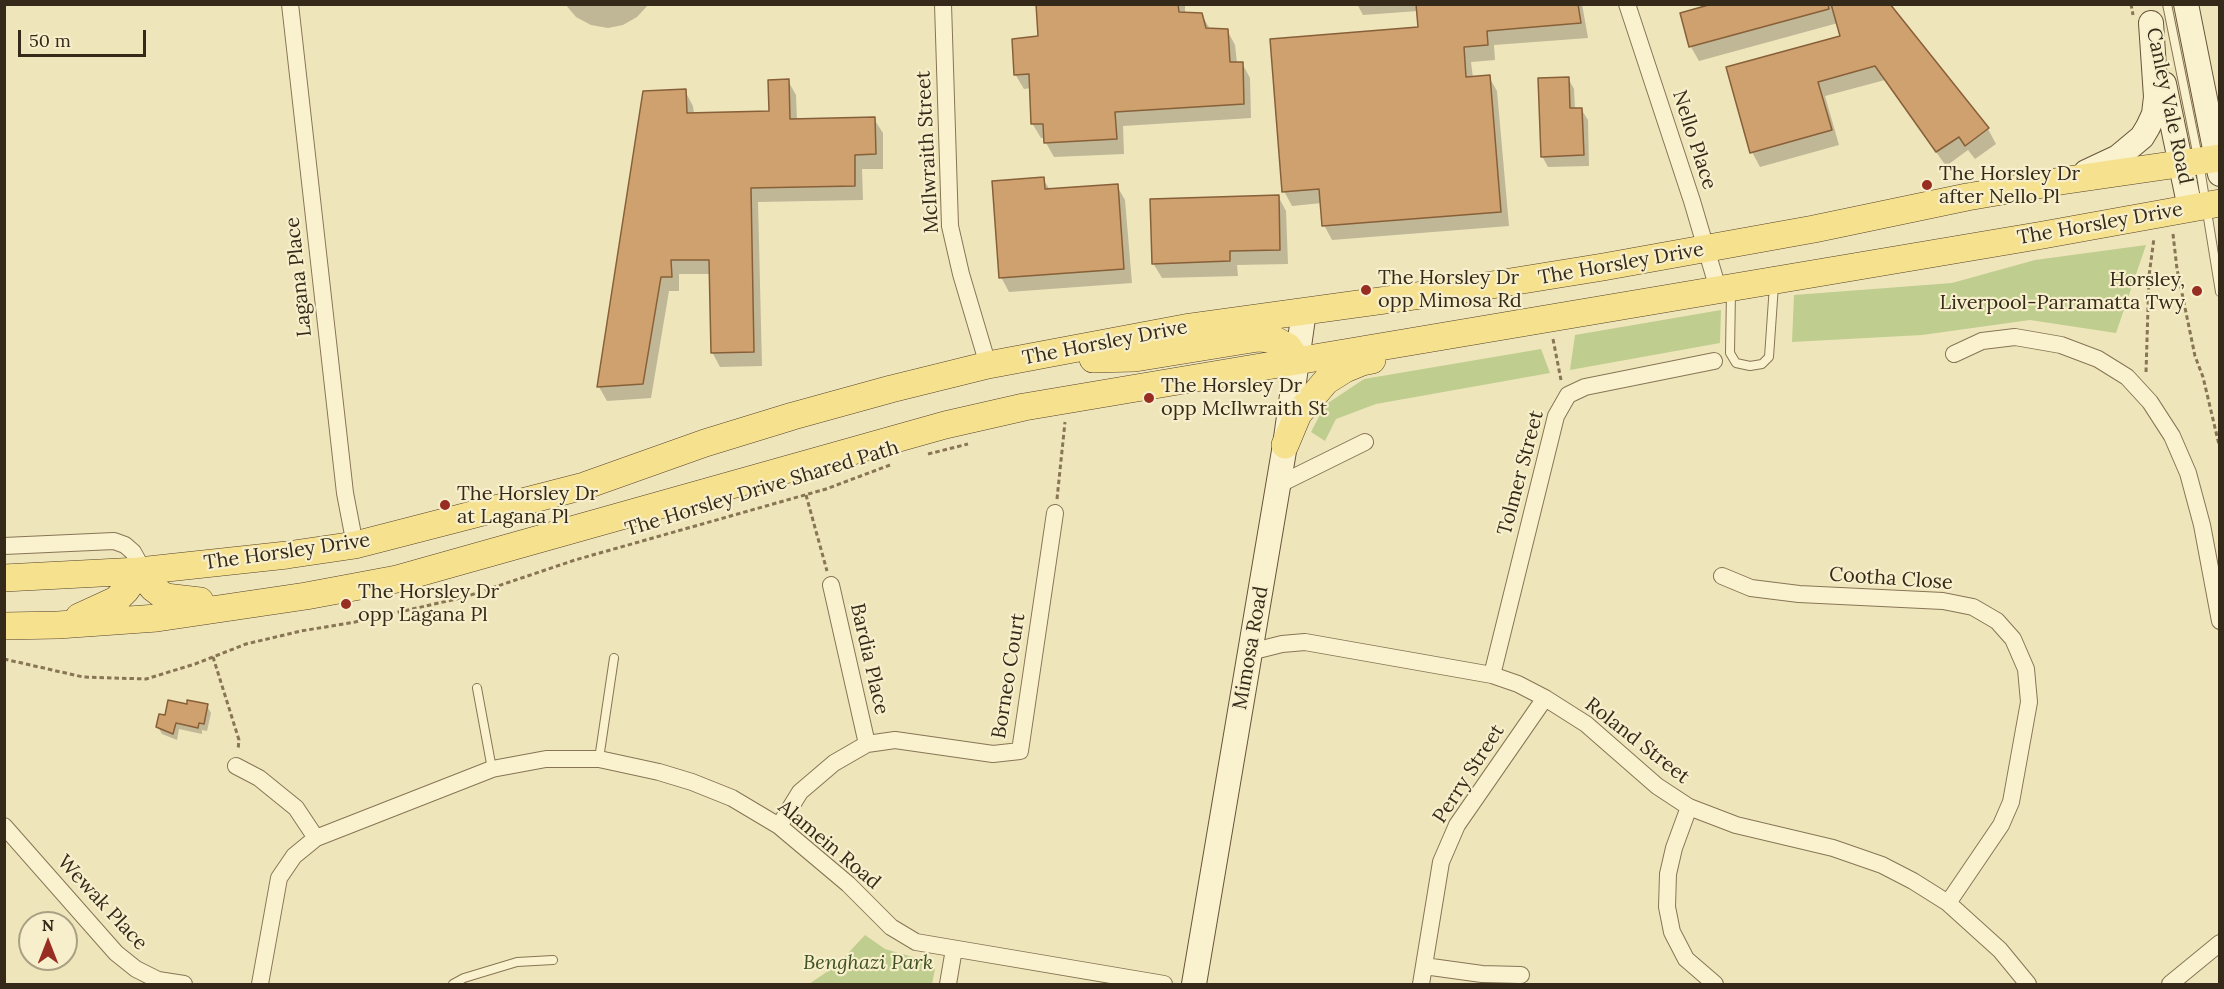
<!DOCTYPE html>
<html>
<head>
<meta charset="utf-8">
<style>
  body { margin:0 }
  #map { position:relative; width:2224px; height:989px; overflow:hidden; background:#efe5bb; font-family:Lora,serif }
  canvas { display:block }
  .frame { position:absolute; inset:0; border:6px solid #352a1a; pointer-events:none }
  .north { position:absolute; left:18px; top:911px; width:60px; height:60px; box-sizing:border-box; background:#f7efcb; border:2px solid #a9a084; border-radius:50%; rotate:0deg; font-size:16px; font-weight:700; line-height:24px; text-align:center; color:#352a1a }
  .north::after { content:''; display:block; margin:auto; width:21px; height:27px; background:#982e22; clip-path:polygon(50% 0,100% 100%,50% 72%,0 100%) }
  .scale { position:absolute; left:18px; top:30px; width:128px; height:27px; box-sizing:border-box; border:3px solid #352a1a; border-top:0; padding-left:8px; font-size:18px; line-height:21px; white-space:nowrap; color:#352a1a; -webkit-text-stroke:4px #f7efcb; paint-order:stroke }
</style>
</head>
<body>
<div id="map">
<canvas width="2224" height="989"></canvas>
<div class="frame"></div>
<div class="north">N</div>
<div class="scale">50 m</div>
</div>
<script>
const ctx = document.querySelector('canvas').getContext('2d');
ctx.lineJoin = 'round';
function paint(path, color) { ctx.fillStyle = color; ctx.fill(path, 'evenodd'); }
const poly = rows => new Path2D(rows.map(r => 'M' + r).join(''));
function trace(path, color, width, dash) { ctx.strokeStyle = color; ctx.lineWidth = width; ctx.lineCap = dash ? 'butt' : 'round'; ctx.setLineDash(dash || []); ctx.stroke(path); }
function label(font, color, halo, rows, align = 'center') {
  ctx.font = font + ' Lora,serif'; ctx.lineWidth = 4.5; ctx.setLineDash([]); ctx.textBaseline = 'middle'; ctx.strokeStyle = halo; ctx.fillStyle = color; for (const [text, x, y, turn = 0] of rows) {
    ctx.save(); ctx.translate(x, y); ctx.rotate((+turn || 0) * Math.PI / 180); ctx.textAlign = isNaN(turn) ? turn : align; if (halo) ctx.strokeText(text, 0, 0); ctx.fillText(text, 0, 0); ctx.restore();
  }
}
paint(poly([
  [2146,245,2116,333,2030,320,1922,335,1792,342,1794,295,1952,283,2035,260],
  [1721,310,1720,343,1570,370,1575,335],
  [1541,349,1550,373,1376,404,1336,419,1325,441,1311,432,1325,405,1364,379],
  [865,935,885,949,923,960,935,969,932,984,809,984,837,965]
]), '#bfcd8f');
paint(poly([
  [565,4,649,4,637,17,623,25,608,28,591,25,576,17],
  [1038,4,1185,4,1185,14,1201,14,1210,29,1227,30,1235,45,1237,63,1242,63,1250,78,1251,118,1123,126,1124,154,1054,157,1046,143,1046,138,1041,138,1032,123,1031,88,1024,89,1015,74,1039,37],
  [1357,4,1582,4,1588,38,1494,45,1495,60,1471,62,1473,78,1489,77,1497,91,1509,226,1332,240,1324,225,1322,203,1292,206,1284,191,1420,29,1418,11,1363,15],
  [1718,4,1888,4,1988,129,1996,144,1975,159,1968,150,1946,166,1885,80,1825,96,1839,145,1760,167,1752,152,1842,37,1838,23,1699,61,1691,47,1682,14],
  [1568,78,1574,89,1575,109,1581,109,1588,120,1589,166,1548,167,1542,156],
  [788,81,796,95,797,120,874,119,883,133,883,169,862,169,863,200,758,202,762,366,720,367,712,352,710,274,679,274,679,291,669,291,651,398,607,401,599,387,645,92,685,91,693,106,694,114,770,113],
  [1043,179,1050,190,1117,186,1125,200,1132,283,1009,292,1001,277],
  [1278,196,1286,211,1288,264,1237,265,1238,276,1162,278,1153,263],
  [188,706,207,706,211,713,207,731,202,730,202,734,179,729,177,740,162,734,158,727,166,717]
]), '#0003');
const building = poly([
  [1036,4,1178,4,1179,12,1202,13,1206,28,1228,29,1230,62,1243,62,1244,104,1115,112,1117,139,1044,143,1043,124,1031,124,1029,74,1014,75,1012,39,1038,36,1036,4],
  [1416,4,1578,4,1581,23,1487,31,1488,45,1464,47,1466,77,1490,75,1501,212,1322,226,1319,189,1282,192,1270,39,1418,27,1416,4],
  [1712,4,1828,4,1829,9,1689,47,1680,13,1712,4],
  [1831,4,1890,4,1989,128,1965,146,1959,137,1936,152,1875,66,1818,82,1832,130,1750,153,1726,67,1840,36,1831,4],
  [1569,77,1570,108,1582,108,1584,155,1541,157,1538,78,1569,77],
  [789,79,790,119,875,117,876,154,855,155,855,186,751,188,754,352,711,353,709,260,671,260,672,277,661,277,643,384,597,387,643,91,686,89,687,113,769,111,768,80,789,79],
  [1044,177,1045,189,1118,184,1124,269,999,278,992,181,1044,177],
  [1279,195,1280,250,1230,251,1230,261,1152,264,1150,199,1279,195],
  [168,700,187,704,187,700,208,704,204,724,199,723,198,728,176,723,173,734,156,727,159,714,165,715,168,700]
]);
paint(building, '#cfa16f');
trace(building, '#876039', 1.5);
const lane = poly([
  [2167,4,2199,162,2220,292],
  [1731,291,1730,353,1736,363,1750,366,1762,364,1769,357,1774,285],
  [477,688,492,769],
  [599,759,614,658],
  [453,984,464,978,517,962,553,960]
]);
const street = poly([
  [290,4,345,493,355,545],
  [943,4,950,226,961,274,988,365],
  [1627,4,1692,201,1718,289],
  [1954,354,1982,341,2015,337,2061,345,2098,359,2127,377,2150,402,2172,436,2188,473,2202,525,2220,621],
  [1278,485,1365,442],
  [4,546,114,541,125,545,133,552,138,561,139,571],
  [1722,576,1751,588,1799,594,1943,601,1973,607,1997,621,2013,639,2026,669,2029,702,2011,802,2001,825,1948,903],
  [831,585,867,744],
  [1250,652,1282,644,1305,642,1492,675,1518,684,1545,698,1586,724,1657,786,1689,807,1736,825,1833,848,1882,865,1913,881,1948,903,2000,950,2028,984],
  [1492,675,1556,416,1568,395,1585,387,1714,361],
  [236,766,259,778,296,808,316,838],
  [1689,807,1674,848,1668,874,1667,907,1672,932,1686,959,1715,984],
  [4,826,116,953,136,969,158,980,184,984],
  [779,826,800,792,834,763,867,744,895,740,993,754,1020,751,1055,513],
  [1424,966,1482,974,1521,975],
  [260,984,279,878,294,856,316,838,492,769,546,759,599,759,659,772,692,782,732,798,779,826,848,884,891,927,916,942,1164,984],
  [948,984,954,949],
  [1421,984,1441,862,1457,825,1545,698],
  [2170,984,2220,943]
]);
const secondary = poly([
  [2186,4,2220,174],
  [2164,84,2190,208],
  [2086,172,2118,157,2142,137,2148,127,2154,114,2156,97,2151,23],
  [1194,984,1285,445,1304,311]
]);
const primary = poly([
  [1093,359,1135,358,1258,338,1273,339,1288,347,1297,360],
  [1285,445,1298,414,1326,381,1345,369,1362,362,1372,360],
  [4,578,139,571,287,555,355,545,584,486,705,443,793,416,891,389,988,365,1190,327,1473,288,1603,267,1814,229,1967,197,2061,181,2220,158],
  [79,617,116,600,126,590,139,571,153,588,165,597,200,601],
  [4,626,58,625,157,618,306,596,397,579,945,425,1024,407,2043,235,2220,203]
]);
trace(lane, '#877554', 10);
trace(street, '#877554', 18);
trace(secondary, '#685538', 26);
trace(primary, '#544229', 28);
trace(poly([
  [2131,4,2133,15],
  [2173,234,2177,269,2195,356,2203,377,2220,449],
  [1553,339,1561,380],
  [2146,372,2149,276,2154,238],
  [928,454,968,444],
  [806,495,827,571],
  [1057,499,1065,422],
  [213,657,239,740,238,750],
  [4,659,83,677,146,679,195,664,246,644,301,631,355,622,465,597,575,560,826,489,890,465]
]), '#877554', 3, [4.5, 3]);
trace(lane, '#faf2ce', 8);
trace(street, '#faf2ce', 16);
trace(secondary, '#faf2ce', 24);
trace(primary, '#f6e18f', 27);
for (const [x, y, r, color] of [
  [1927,185,6,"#982e22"],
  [1366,290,6,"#982e22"],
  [2197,291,6,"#982e22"],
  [1149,398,6,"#982e22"],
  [445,505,6,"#982e22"],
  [346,604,6,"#982e22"]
]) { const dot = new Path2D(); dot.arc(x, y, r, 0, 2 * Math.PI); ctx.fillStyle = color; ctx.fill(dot); trace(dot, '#f7efcb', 2); }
label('20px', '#352a1a', '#f7efcb', [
  ["Canley Vale Road",2169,106,78],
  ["Nello Place",1694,140,72],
  ["McIlwraith Street",928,152,-93],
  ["The Horsley Drive",2100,224,-10],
  ["The Horsley Drive",1621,264,-10],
  ["Lagana Place",299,277,-96],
  ["The Horsley Drive",1105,343,-11],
  ["Tolmer Street",1521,473,-75],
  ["The Horsley Drive Shared Path",762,489,-17],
  ["The Horsley Drive",287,552,-8],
  ["Cootha Close",1891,579,4],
  ["Mimosa Road",1251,648,-80],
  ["Bardia Place",869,659,77],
  ["Borneo Court",1009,676,-81],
  ["Roland Street",1637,741,38],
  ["Perry Street",1469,774,-57],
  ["Alamein Road",829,845,40],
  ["Wewak Place",102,903,47]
]);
label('20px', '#352a1a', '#f7efcb', [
  ["The Horsley Dr",1939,174],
  ["after Nello Pl",1939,197],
  ["The Horsley Dr",1378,278],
  ["opp Mimosa Rd",1378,301],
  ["Horsley,",2185,280,"right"],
  ["Liverpool-Parramatta Twy",2185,303,"right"],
  ["The Horsley Dr",1161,386],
  ["opp McIlwraith St",1161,409],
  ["The Horsley Dr",457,494],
  ["at Lagana Pl",457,517],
  ["The Horsley Dr",358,592],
  ["opp Lagana Pl",358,615]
], 'left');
label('italic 20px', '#405220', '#f7efcb', [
  ["Benghazi Park",868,963]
]);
</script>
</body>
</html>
